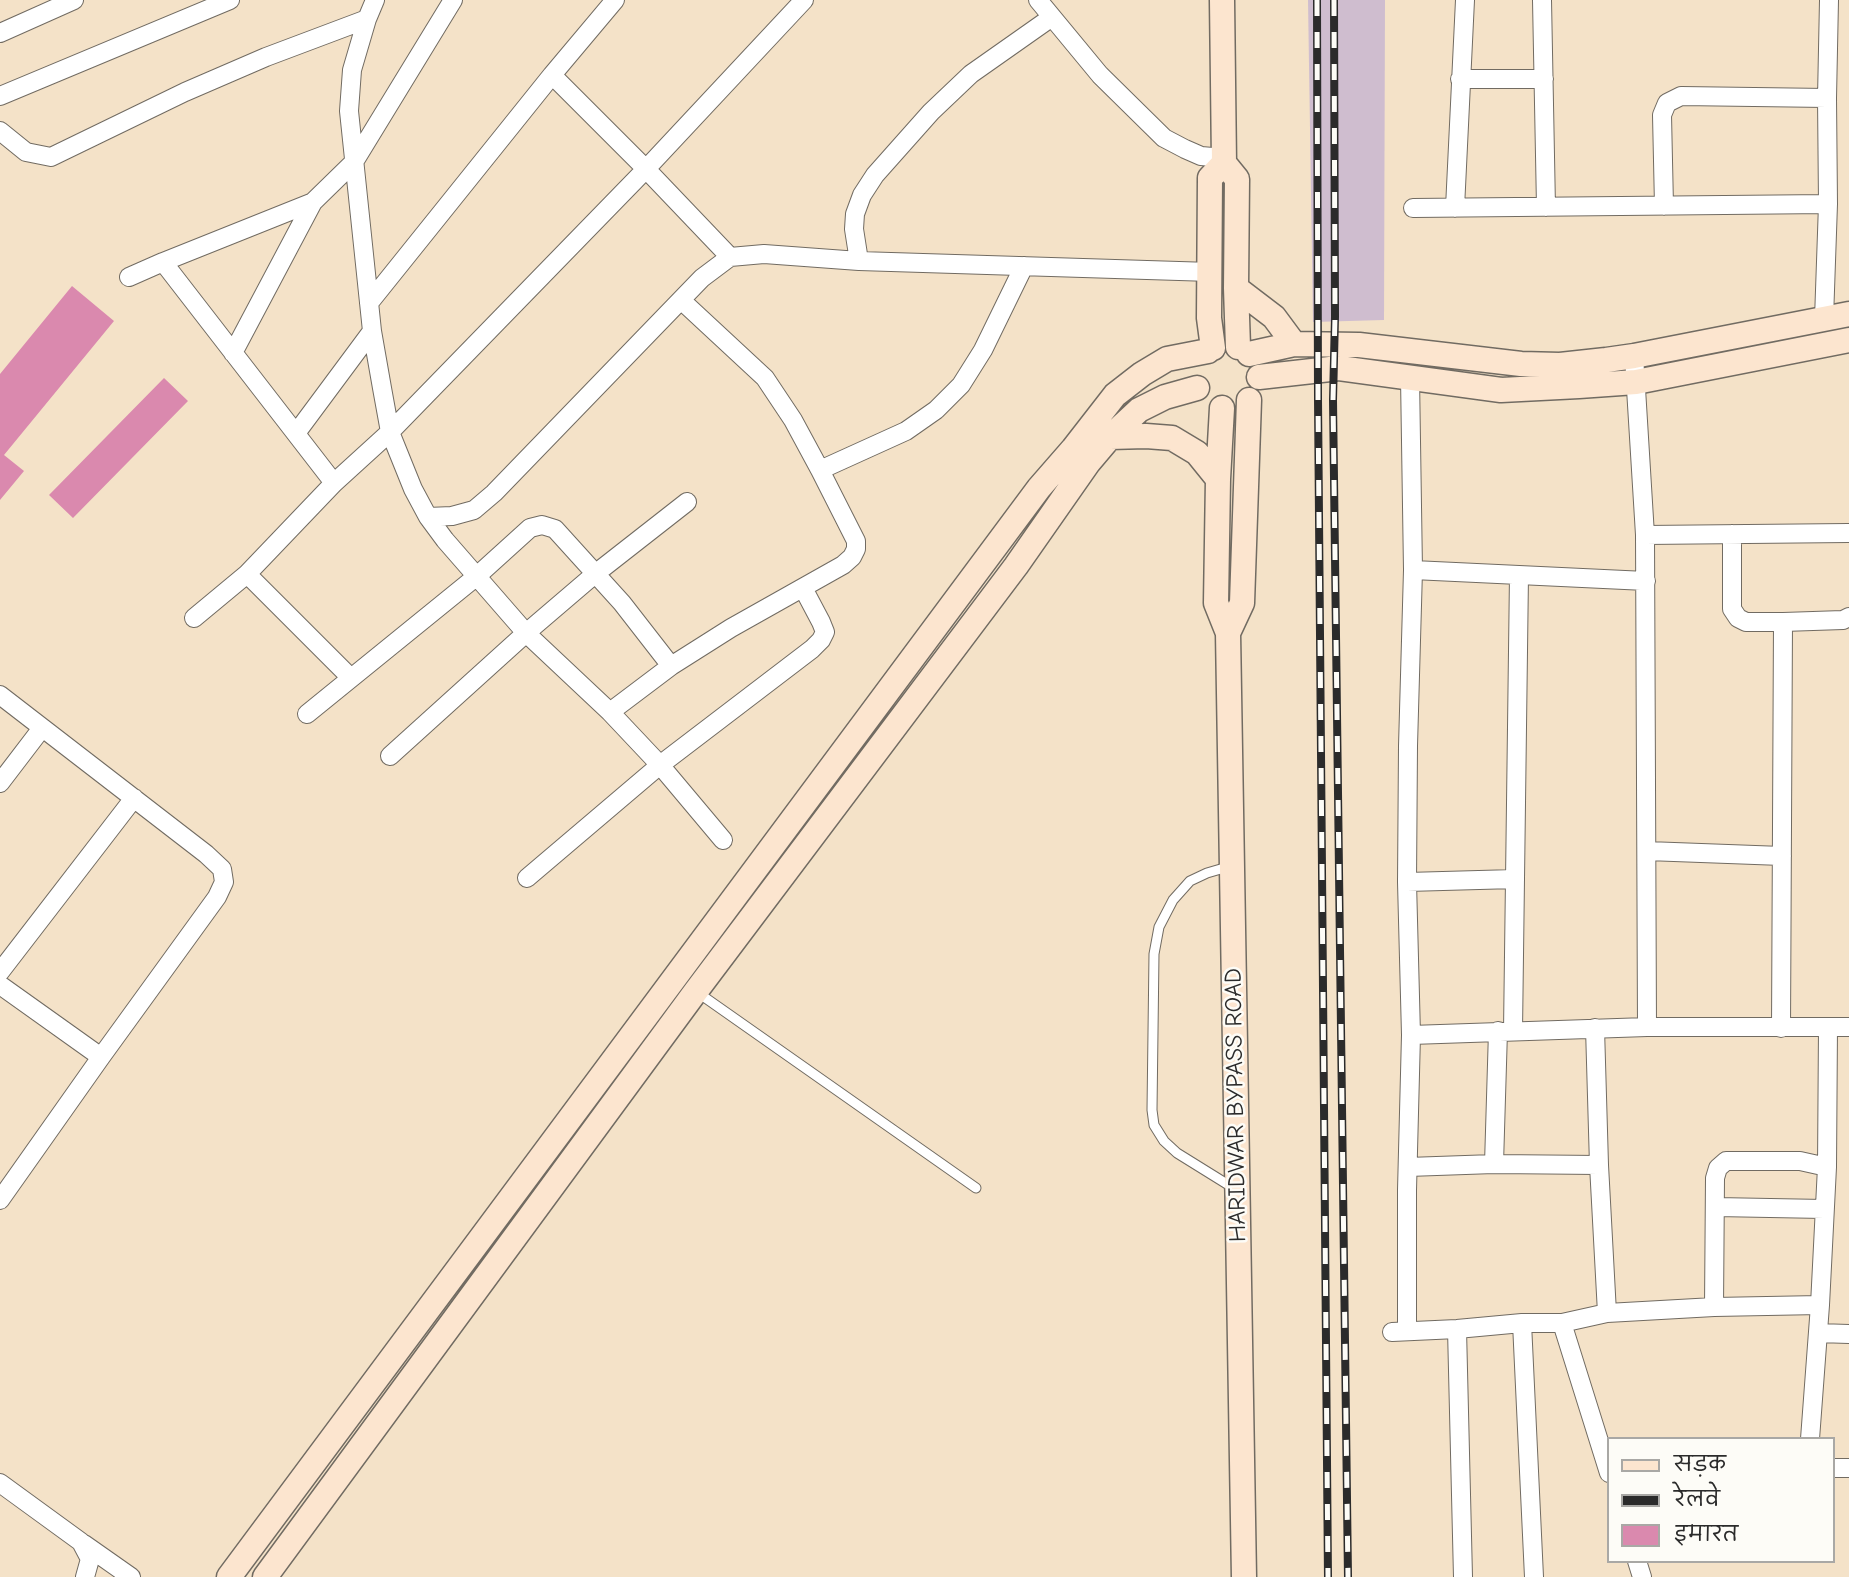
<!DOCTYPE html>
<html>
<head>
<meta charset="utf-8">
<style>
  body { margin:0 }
  #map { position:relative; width:1849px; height:1577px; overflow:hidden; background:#f4e2c8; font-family:"Comic Neue","Playpen Sans Deva",sans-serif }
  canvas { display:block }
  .legend { position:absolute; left:1607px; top:1437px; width:228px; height:126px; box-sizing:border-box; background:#fdfcf7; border:2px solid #a9a8a5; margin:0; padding:9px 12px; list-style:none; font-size:21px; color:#2b2b2b }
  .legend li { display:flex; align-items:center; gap:14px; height:35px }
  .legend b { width:35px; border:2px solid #a9a8a5 }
</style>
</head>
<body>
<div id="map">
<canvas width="1849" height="1577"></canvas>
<ul class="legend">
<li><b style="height:9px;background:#fce5cf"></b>सड़क</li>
<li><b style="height:9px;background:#2b2b2b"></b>रेलवे</li>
<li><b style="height:19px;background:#da89ae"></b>इमारत</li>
</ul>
</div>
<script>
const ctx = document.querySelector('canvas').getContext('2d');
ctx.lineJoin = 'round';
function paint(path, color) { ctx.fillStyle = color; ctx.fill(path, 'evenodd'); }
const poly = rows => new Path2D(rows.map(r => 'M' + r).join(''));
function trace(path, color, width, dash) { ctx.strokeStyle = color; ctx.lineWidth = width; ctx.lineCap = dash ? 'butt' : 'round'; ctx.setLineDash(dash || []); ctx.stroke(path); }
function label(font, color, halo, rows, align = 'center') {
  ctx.font = font + ' "Comic Neue",sans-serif'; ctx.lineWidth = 5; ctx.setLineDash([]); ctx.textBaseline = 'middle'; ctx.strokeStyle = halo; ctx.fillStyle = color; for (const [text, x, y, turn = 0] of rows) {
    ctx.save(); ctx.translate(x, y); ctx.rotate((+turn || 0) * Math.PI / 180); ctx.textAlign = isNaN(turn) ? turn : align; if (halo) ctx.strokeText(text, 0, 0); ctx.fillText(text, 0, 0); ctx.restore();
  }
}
paint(poly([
  [1308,0,1385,0,1384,320,1313,322]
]), '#cfbdcf');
paint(poly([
  [72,286,114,321,4,455,24,471,0,500,0,374],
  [164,378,188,401,73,518,49,495]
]), '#da89ae');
const service = poly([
  [1231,866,1207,873,1190,881,1173,900,1159,927,1154,954,1152,1110,1154,1125,1164,1141,1177,1153,1235,1189],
  [697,992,976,1188]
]);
const minor = poly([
  [375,0,367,19,352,70,349,111,372,331,382,388,390,432,413,489,428,517,452,516,474,510,494,493,702,278,730,257,764,254,859,261,1211,272],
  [1038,0,1100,75,1164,138,1185,149,1201,156,1224,158],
  [1542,0,1546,207],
  [0,33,74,0],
  [552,75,646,169,730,257],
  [1460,79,1544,79],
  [0,96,230,0],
  [0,131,26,152,51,157,185,92,266,57,367,19],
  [1664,206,1662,115,1667,103,1681,96,1827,98],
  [1413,208,1828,204],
  [1455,208,1465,0],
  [859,261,854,229,855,214,862,195,875,175,931,112,971,74,1052,17],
  [163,262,334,483],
  [129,277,163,262,313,202],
  [369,303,552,75,615,0],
  [1824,319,1828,204,1827,98,1829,0],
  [233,353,313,202,354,162,453,0],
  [1634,356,1645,535,1647,1027],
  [297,432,372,331],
  [820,470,906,431,936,410,961,385,983,350,1024,266],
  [428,517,445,540,526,633,610,712,660,765,723,840],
  [1732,534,1732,609,1738,618,1746,622,1783,622,1843,620,1849,617],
  [1645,535,1849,533],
  [1413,570,1646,581],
  [247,574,351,678],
  [194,618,247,574,334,483,390,432,646,169,804,0],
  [0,695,206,854,222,869,224,882,217,897,101,1057,0,1200],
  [610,712,671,666,731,628,843,565,852,557,856,549,856,541,820,470,793,420,765,378,681,300],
  [307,714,477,576,530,528,542,525,555,529,622,603,671,666],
  [390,756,526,633,595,574,687,502],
  [0,783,42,728],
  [1647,851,1782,856],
  [527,878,660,765,812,649,821,640,825,632,821,622,803,588],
  [1407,882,1515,879],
  [0,972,134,798],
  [0,985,101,1057],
  [1595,1028,1599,1165,1607,1313],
  [1781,1028,1783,622],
  [1513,1031,1519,575],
  [1411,1035,1647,1027,1849,1027],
  [1494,1164,1498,1031],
  [1408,1167,1494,1164,1599,1165],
  [1827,1167,1828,1027],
  [1716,1207,1824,1209],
  [1714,1307,1715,1178,1718,1168,1726,1161,1800,1161,1827,1167,1820,1305],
  [1522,1323,1534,1577],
  [1562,1323,1609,1473],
  [1457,1329,1463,1577],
  [1407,1331,1407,1190,1411,1035,1407,882,1408,746,1413,570,1410,377],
  [1392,1332,1457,1329,1522,1323,1562,1323,1607,1313,1714,1307,1820,1305,1810,1439],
  [1818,1333,1849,1334],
  [1833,1468,1849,1468],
  [0,1483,81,1542,90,1559,85,1577],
  [84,1544,131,1577],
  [1637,1561,1642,1577]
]);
const secondary = poly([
  [1222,0,1224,163,1237,179,1236,288,1238,347],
  [1236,288,1274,317,1294,344],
  [1213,348,1209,318,1210,178,1224,163],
  [1249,354,1294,344,1359,345,1521,364,1560,365,1606,360,1634,356,1849,314],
  [1259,377,1339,368,1501,390,1579,386,1636,382,1849,340],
  [1222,408,1218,479,1216,603,1228,633,1244,1577],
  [1110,437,1146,436,1172,438,1197,453,1218,479],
  [1228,633,1242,603,1249,400],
  [229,1577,1039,488,1073,449,1115,395,1142,374,1167,359,1208,351],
  [265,1577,696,991,1016,566,1088,463,1110,437,1139,410,1165,397,1197,388]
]);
trace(service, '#716b62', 11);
trace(minor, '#716b62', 20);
trace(secondary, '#716b62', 27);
trace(service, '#fff', 9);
trace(minor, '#fff', 18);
trace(secondary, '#fce5cf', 24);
const rail = poly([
  [1317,0,1318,399,1328,1577],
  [1334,0,1335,317,1333,400,1348,1577]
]);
trace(rail, '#2b2b2b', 8);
trace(rail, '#fdfcf7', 5, [16]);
label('24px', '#2b2b2b', '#fdfcf7', [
  ["HARIDWAR BYPASS ROAD",1236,1105,-91]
]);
</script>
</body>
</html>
